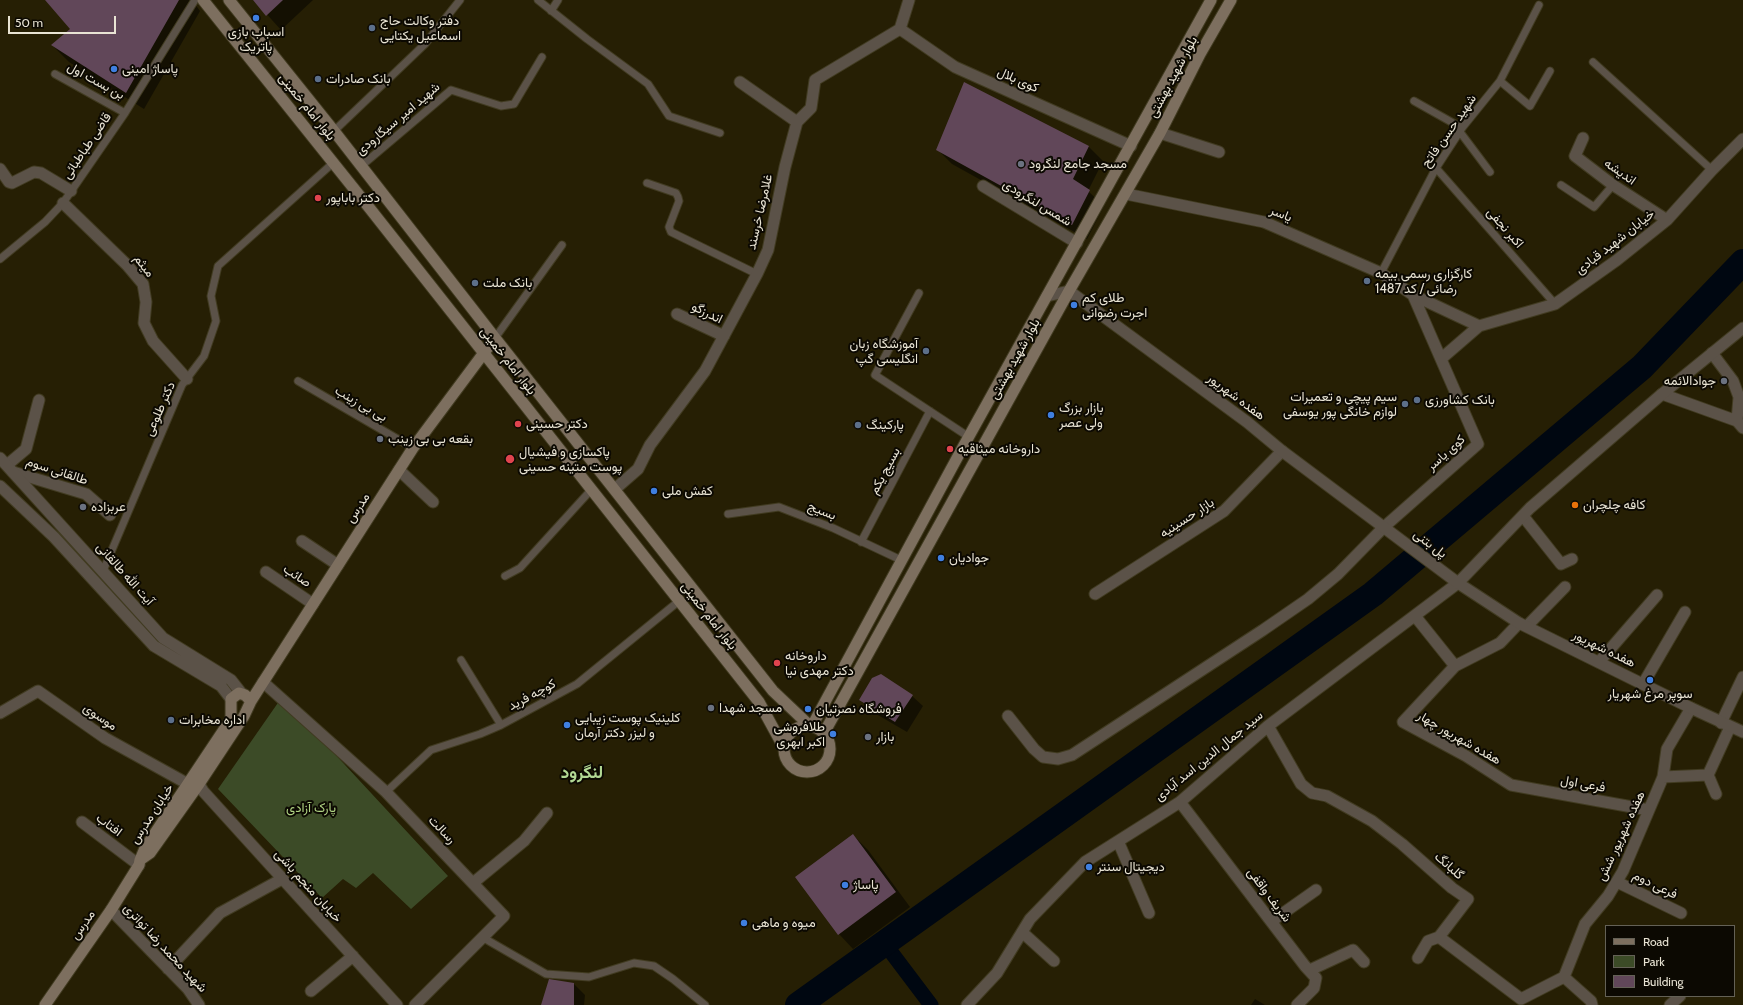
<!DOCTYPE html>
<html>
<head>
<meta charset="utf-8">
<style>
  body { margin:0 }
  #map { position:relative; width:1743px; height:1005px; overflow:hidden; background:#261f04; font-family:Cabin,sans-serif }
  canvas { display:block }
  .legend { position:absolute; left:1605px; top:925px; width:130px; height:72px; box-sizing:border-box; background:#0c0902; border:1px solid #646156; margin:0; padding:5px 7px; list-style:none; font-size:12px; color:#e9e4d4 }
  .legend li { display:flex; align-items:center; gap:8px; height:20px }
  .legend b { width:20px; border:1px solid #646156 }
  .scale { position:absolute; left:8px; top:16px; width:108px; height:18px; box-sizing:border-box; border:2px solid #e9e4d4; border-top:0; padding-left:5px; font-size:12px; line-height:14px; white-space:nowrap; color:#e9e4d4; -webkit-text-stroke:3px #0c0902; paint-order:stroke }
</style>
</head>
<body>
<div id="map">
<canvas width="1743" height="1005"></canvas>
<ul class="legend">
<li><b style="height:5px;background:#7d6f5f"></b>Road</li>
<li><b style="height:11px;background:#3c4b27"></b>Park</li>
<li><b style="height:11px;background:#614759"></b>Building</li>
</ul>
<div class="scale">50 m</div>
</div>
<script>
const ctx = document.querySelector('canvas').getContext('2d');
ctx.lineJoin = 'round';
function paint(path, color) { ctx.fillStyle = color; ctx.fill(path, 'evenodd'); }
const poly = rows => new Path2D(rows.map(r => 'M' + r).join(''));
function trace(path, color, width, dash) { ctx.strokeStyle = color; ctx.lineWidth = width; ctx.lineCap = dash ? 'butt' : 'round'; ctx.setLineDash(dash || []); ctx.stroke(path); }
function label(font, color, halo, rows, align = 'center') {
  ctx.font = font + ' Cabin,Vazirmatn,sans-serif'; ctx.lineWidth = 4; ctx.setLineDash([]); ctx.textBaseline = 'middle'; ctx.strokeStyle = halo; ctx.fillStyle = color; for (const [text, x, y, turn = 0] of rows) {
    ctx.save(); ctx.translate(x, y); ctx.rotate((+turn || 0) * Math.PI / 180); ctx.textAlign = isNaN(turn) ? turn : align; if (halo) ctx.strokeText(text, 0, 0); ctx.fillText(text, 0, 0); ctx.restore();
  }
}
paint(poly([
  [282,697,448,876,411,909,373,873,356,888,343,879,322,898,218,789]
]), '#3c4b27');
paint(poly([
  [46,0,192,0,200,11,144,109,69,62,52,45,71,29],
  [254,0,313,0,281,30],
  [1089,147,1103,161,1088,191,1104,206,1087,239,952,164,937,149],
  [912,696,923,706,907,732,871,711,861,700],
  [853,835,868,850,910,907,853,949,839,934],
  [574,984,585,995,584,1005,542,1005],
  [1255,999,1265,1005,1251,1005]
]), '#0007');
trace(poly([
  [885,944,931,1005]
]), '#000711', 15);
trace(poly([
  [798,1005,1373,594,1642,367,1743,262]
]), '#000711', 26);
paint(poly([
  [45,0,179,0,126,93,51,45,70,29],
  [253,0,283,0,266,16],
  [964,82,1089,146,1073,179,1090,190,1072,225,936,150],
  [881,674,913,695,895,722,859,700,872,678],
  [853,834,896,892,838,935,795,877],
  [549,979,574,983,574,1005,541,1005]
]), '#614759');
const service = poly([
  [538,0,587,39,648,84,669,116,720,133],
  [551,11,558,0],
  [1593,62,1712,170],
  [55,74,125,113],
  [1500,81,1530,106,1550,71],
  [1414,101,1462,128],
  [334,131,425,44,460,0],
  [1460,132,1490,172],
  [360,167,451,90,501,106,514,104,542,57],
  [1436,168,1555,304],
  [647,183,676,193,678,197,679,201,669,227,671,232,757,274],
  [1561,185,1594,207,1613,185],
  [0,259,45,222,63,203,125,113,195,0],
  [1381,273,1436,168,1462,128,1500,81,1539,5],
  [919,293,875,375,969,437],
  [495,338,562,245],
  [298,381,413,448],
  [728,514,779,507,833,528,901,560],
  [861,542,930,411],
  [103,571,182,385,204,356,216,321,211,296,218,266,333,163],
  [505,576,520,568,591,490],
  [461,660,501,725],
  [386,792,431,750,480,734,501,725,577,684,679,601],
  [482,937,546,974,589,977,634,963,654,966,673,979,705,1005]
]);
const minor = poly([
  [900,29,955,67,1131,146],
  [740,82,797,122],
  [1160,133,1219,152],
  [1583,138,1575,156,1613,185,1667,220],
  [0,169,9,182,12,183,34,172,41,173,71,191],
  [983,186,1077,243],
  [1126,194,1264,222,1381,273,1413,295,1479,326],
  [63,203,127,265,143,284,146,302,144,323,153,341,187,379],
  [677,314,724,336],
  [1712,353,1733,381,1739,397,1737,421],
  [1442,358,1479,326,1555,304,1617,260,1667,220,1712,170,1743,139],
  [1662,394,1737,421,1743,428],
  [7,465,26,449,39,400],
  [399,470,433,502],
  [13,472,86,494,110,515],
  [615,489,638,469,650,445,705,371,757,274,768,250,785,167,797,122,811,108,815,80,900,29,909,0],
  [1523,516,1561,564,1572,559],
  [302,541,338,565],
  [266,572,313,604],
  [1095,594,1224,511,1282,451],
  [1415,616,1455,666],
  [1519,623,1500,643,1455,666,1403,722,1466,756,1511,785,1649,810],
  [1527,626,1565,587],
  [1599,662,1657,595],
  [263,682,386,792,504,916,415,1005],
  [1643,684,1685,612],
  [0,713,38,691,105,738,188,784],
  [1008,716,1034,749,1043,757,1058,759,1072,755,1263,630,1308,599,1338,574,1384,527,1478,444,1413,295],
  [1721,723,1743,677],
  [1268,726,1301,784,1312,793,1327,796,1372,821,1402,844,1452,888,1468,899,1439,937,1521,999,1564,977],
  [1663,777,1708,775],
  [199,784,203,791,397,1005],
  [1716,794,1708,775,1730,727],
  [1180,802,1305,966,1316,978,1314,988,1297,1005],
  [82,822,139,865],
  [1118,841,1149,913],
  [1617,882,1681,913],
  [473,883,524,841,547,813],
  [111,910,188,989,199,1005],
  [1272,921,1316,890],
  [1022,932,1054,961],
  [1418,958,1428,941,1439,937],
  [168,969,220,913,282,879],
  [1310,970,1353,950,1364,962],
  [1564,977,1585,924,1608,896,1623,871,1663,777,1667,749,1691,708],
  [1564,977,1591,1001,1592,1005],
  [311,991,353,956],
  [967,1005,997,973,1030,919,1085,862,1180,802,1268,726,1458,583],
  [1670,1005,1680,996]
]);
const tertiary = poly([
  [1047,296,1069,291,1247,422,1282,451,1458,583,1519,623,1691,708,1743,732],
  [0,458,163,638,231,680,242,694],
  [0,486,54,537,154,646,221,686,231,699],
  [1458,583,1530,508,1662,394,1743,328]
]);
const secondary = poly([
  [203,0,371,210,759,702,783,746],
  [229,0,334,131,495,338,773,691,810,726],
  [251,701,413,448,495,338],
  '784 749a23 23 0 1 1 46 0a23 23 0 1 1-46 0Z',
  [812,726,963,447,1211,0],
  [824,733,1069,291,1160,133,1200,54,1231,0],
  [45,1005,111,910,139,865,140,860,145,848,231,719,231,699,239,693,245,695,251,701,244,716,199,784,150,853,140,860]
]);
trace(service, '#413b21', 9);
trace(minor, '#413b21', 13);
trace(tertiary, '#413b21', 13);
trace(secondary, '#413b21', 13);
trace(service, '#5b5248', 7);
trace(minor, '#5b5248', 11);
trace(tertiary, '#5b5248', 11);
trace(secondary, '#7d6f5f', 11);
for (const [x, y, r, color] of [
  [256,18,4,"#3f7fe0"],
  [372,28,4,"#5c6f8a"],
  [114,69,4,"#3f7fe0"],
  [318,79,4,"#5c6f8a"],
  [1021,164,4,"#6b7280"],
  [318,198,4,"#e0444e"],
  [1367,281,4,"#5c6f8a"],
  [475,283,4,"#5c6f8a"],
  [1074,305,4,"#3f7fe0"],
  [926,351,4,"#5c6f8a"],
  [1724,381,4,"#6b7280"],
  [1417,400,4,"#5c6f8a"],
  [1405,404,4,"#5c6f8a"],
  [1051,415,4,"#3f7fe0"],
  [518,424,4,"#e0444e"],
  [858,425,4,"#5c6f8a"],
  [380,439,4,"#6b7280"],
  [950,449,4,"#e0444e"],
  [510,459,5,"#e0444e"],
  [654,491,4,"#3f7fe0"],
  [1575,505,4,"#e8710a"],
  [83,507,4,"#6b7280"],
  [941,558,4,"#3f7fe0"],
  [777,663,4,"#e0444e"],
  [1650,680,4,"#3f7fe0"],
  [711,708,4,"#6b7280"],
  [808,709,4,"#3f7fe0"],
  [171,720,4,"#5c6f8a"],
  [567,725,4,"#3f7fe0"],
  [833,734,4,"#3f7fe0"],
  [868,737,4,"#6b7280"],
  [1089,867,4,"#3f7fe0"],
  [845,885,4,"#3f7fe0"],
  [744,923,4,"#3f7fe0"]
]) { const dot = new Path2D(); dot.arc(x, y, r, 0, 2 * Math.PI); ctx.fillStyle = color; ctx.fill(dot); trace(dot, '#0c0902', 1.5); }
label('13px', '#e9e4d4', '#0c0902', [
  ["دفتر وکالت حاج",380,21],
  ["اسماعیل یکتایی",380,36],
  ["اسباب بازی",256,32,"center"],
  ["پاتریک",256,47,"center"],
  ["پاساژ امینی",122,69],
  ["بانک صادرات",326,79],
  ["مسجد جامع لنگرود",1029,164],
  ["دکتر باباپور",326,198],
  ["کارگزاری رسمی بیمه",1375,274],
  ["رضائی / کد 1487",1375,289],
  ["بانک ملت",483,283],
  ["طلای کم",1082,298],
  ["اجرت رضوانی",1082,313],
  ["آموزشگاه زبان",918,344,"right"],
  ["انگلیسی گپ",918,359,"right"],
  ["جوادالائمه",1716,381,"right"],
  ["سیم پیچی و تعمیرات",1397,397,"right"],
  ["لوازم خانگی پور یوسفی",1397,412,"right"],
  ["بانک کشاورزی",1425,400],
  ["بازار بزرگ",1059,408],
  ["ولی عصر",1059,423],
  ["دکتر حسینی",526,424],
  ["پارکینگ",866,425],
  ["بقعه بی بی زینب",388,439],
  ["داروخانه میثاقیه",958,449],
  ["پاکسازی و فیشیال",519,452],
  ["پوست متینه حسینی",519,467],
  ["کفش ملی",662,491],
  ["کافه چلچران",1583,505],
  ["عربزاده",91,507],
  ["جوادیان",949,558],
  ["داروخانه",785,656],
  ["دکتر مهدی نیا",785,671],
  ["سوپر مرغ شهریار",1650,694,"center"],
  ["مسجد شهدا",719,708],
  ["فروشگاه نصرتیان",816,709],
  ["کلینیک پوست زیبایی",575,718],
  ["و لیزر دکتر آرمان",575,733],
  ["اداره مخابرات",179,720],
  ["طلافروشی",825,727,"right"],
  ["اکبر ابهری",825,742,"right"],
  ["بازار",876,737],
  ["دیجیتال سنتر",1097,867],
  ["پاساژ",853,885],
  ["میوه و ماهی",752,923]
], 'left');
label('13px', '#e9e4d4', '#0c0902', [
  ["بلوار شهید بهشتی",1173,77,-62],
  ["کوی بلال",1018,80,24],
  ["بن بست اول",96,81,29],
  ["بلوار امام خمینی",307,107,51],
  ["شهید امیر سیگارودی",398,119,-40],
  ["شهید حسن فاتح",1449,131,-55],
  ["قاضی طباطبائی",87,146,-56],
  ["اندیشه",1620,172,35],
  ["شمس لنگرودی",1037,203,31],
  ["غلامرضا خرسند",760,212,-77],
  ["یاسر",1281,214,22],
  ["اکبر نجفی",1505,228,49],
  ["خیابان شهید قبادی",1615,242,-38],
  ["میثم",144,266,53],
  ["اندرزگو",707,313,26],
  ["بلوار شهید بهشتی",1015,359,-61],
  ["بلوار امام خمینی",508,361,52],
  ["هفده شهریور",1236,397,37],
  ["بی بی زینب",361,404,30],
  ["دکتر طلوعی",160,409,-66],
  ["کوی یاسر",1446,453,-42],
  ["طالقانی سوم",57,471,18],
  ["بسیج یکم",885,471,-62],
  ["مدرس",358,508,-57],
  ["بسیج",822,511,22],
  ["بازار حسینیه",1187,518,-33],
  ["پل بتنی",1430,544,37],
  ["آیت الله طالقانی",125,574,48],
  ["صائب",297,576,34],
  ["بلوار امام خمینی",709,616,52],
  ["هفده شهریور",1604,649,26],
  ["کوچه فرید",532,695,-28],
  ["موسوی",100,717,34],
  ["هفده شهریور چهار",1459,738,30],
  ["سید جمال الدین اسد آبادی",1209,756,-39],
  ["فرعی اول",1583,784,10],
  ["خیابان مدرس",152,814,-57],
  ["افتاب",109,825,37],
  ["رسالت",442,830,46],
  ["هفده شهریور شش",1621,836,-65],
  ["گلبانگ",1449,866,41],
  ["فرعی دوم",1655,885,26],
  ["خیابان منجم باشی",308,886,48],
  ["شریف واقفی",1269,895,53],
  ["مدرس",83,925,-55],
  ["شهید محمد رضا تواتری",165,948,47]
]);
label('13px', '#b0d383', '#0c0902', [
  ["پارک آزادی",311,808]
]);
label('bold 17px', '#b2d894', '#0c0902', [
  ["لنگرود",582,773]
]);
</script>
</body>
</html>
